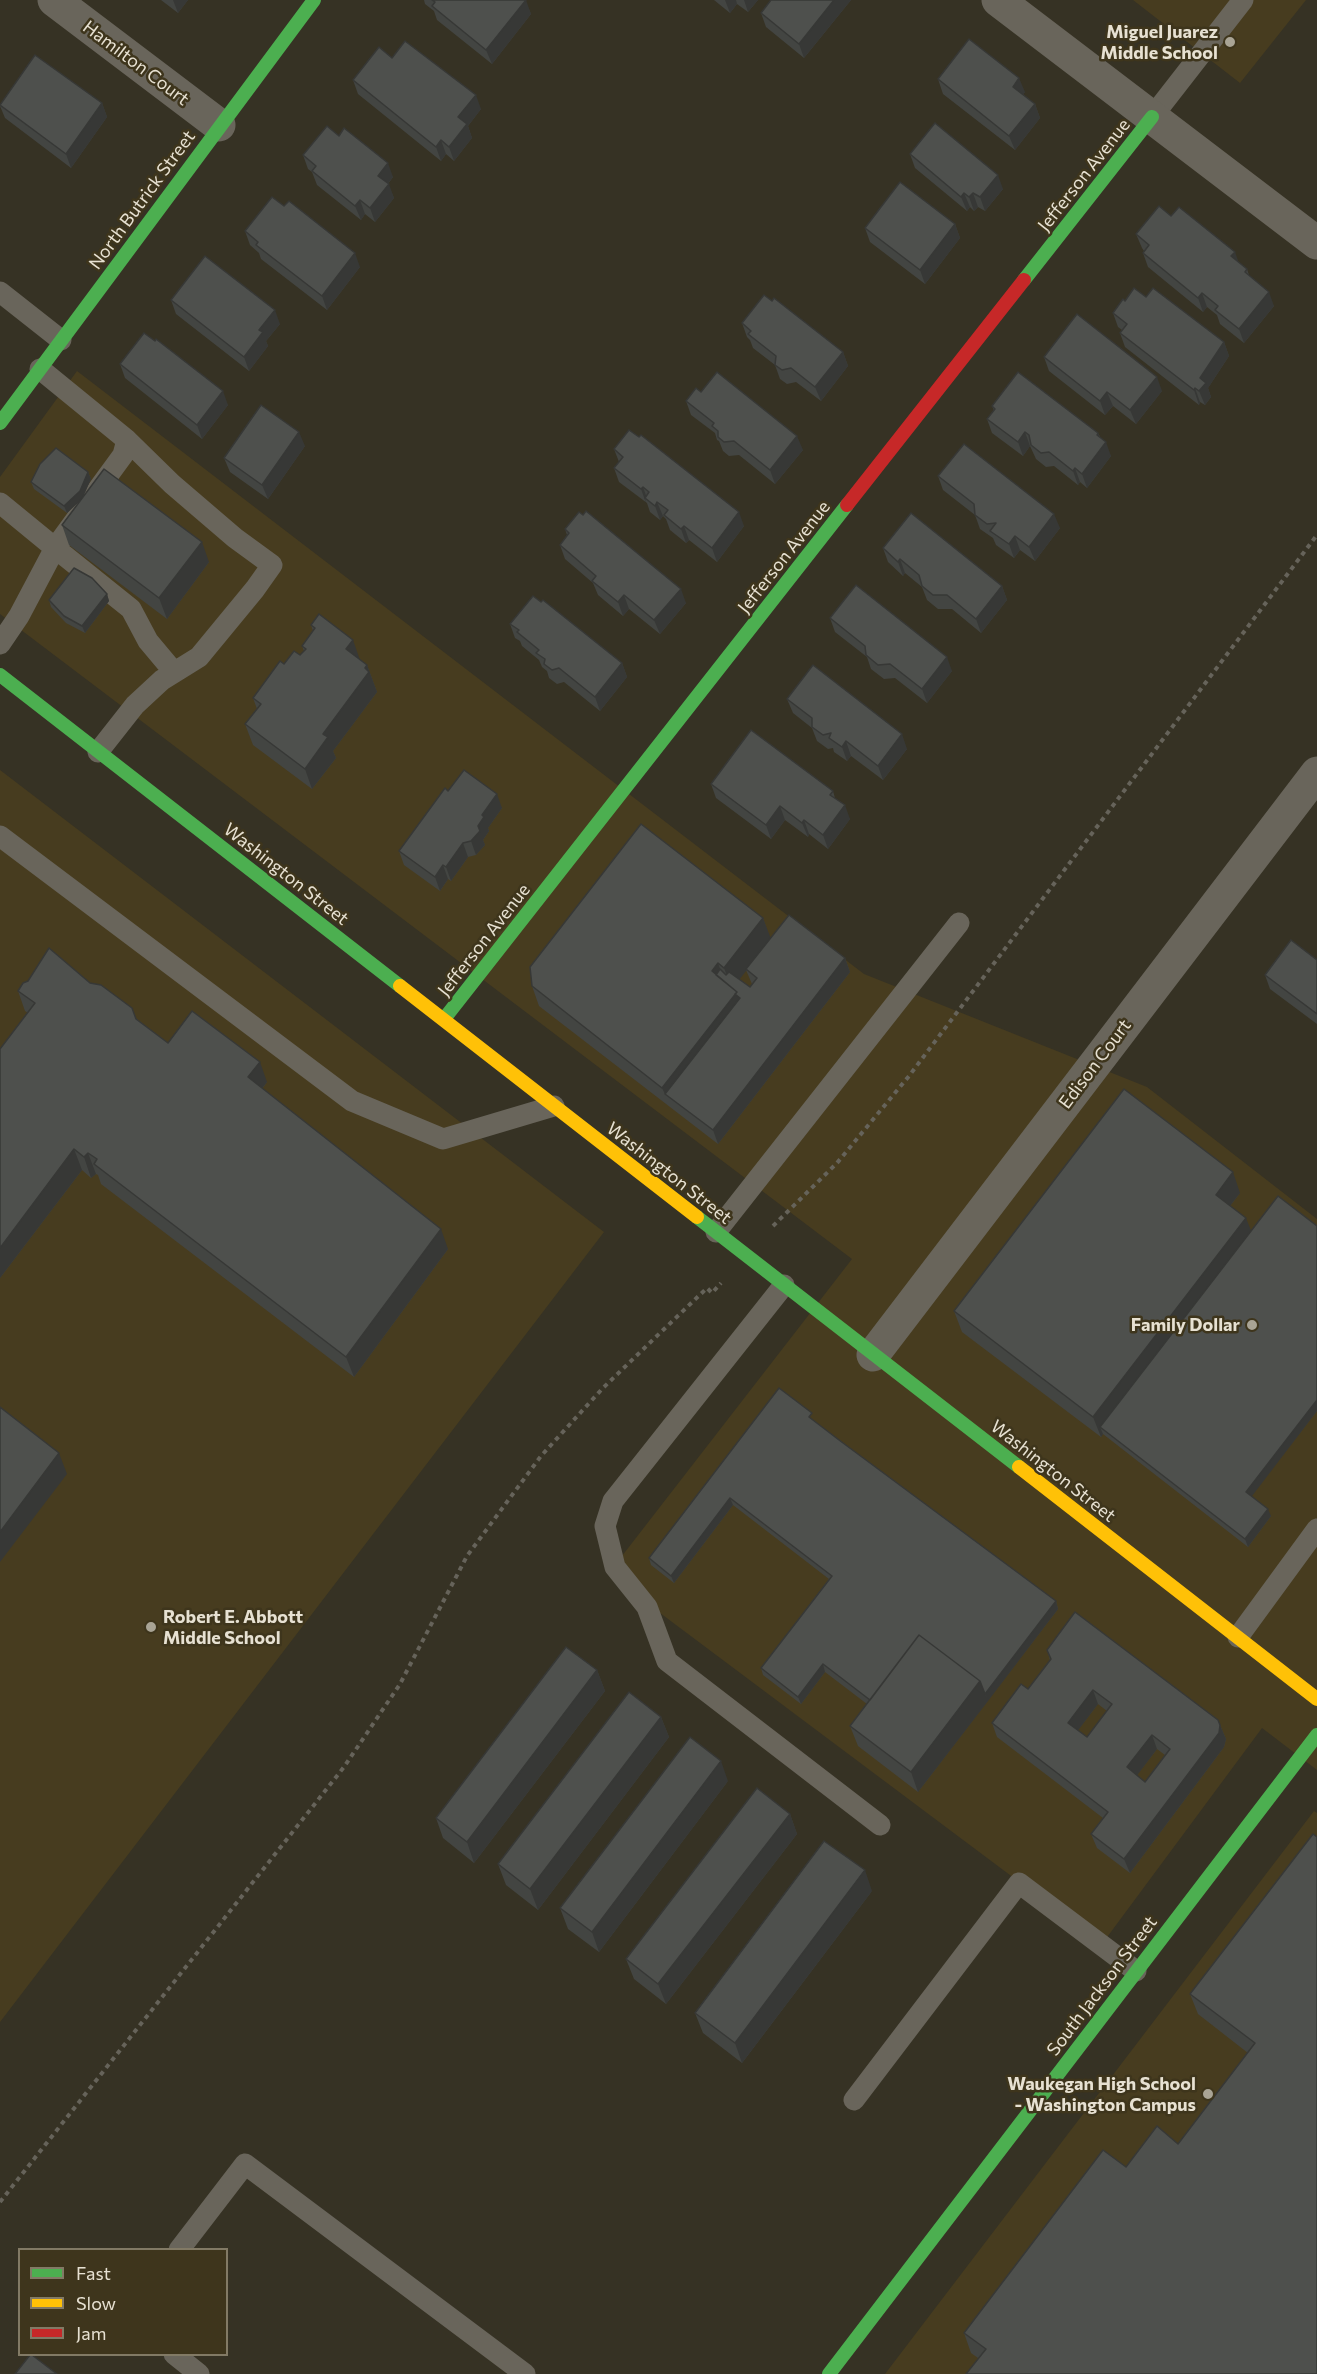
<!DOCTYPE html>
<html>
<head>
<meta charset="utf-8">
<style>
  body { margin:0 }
  #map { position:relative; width:1317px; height:2374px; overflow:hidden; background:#363224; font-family:Commissioner,sans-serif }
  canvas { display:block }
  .legend { position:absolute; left:18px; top:2248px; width:210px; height:108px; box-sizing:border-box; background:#3e351c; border:2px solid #827a65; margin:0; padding:8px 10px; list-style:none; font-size:18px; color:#e7e1d2 }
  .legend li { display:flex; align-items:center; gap:12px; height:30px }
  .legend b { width:30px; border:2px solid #827a65 }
</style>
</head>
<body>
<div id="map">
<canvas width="1317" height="2374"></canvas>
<ul class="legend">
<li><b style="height:8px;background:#4caf50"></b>Fast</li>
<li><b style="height:8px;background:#ffc107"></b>Slow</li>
<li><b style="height:8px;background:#c62828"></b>Jam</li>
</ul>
</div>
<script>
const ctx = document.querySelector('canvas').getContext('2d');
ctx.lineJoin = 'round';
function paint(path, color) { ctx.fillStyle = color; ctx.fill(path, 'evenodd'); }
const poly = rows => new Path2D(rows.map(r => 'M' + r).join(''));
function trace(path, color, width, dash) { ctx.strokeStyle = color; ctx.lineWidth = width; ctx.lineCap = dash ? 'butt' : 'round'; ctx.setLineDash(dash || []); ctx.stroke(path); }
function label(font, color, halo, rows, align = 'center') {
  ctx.font = font + ' Commissioner,sans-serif'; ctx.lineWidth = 5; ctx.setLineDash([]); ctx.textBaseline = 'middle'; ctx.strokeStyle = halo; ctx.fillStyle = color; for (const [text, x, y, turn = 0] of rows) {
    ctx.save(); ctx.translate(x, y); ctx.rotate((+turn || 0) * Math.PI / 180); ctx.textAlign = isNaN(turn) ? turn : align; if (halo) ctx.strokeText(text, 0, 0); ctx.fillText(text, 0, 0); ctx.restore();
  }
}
paint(poly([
  [1133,0,1306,0,1240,83],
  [77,371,864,974,1147,1087,1317,1219,1317,1770,1262,1728,1102,1944,608,1574,852,1259,0,614,0,477],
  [0,770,604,1232,0,2022],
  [1314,1811,1317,1813,1317,2374,885,2374]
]), '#473c1f');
trace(poly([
  [773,1226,837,1163,909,1076,1317,535],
  [0,2202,344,1767,400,1684,467,1556,541,1456,602,1389,660,1333,707,1288,712,1293,721,1283]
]), '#66635a', 4, [4.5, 4.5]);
trace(poly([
  [1152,117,1243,0],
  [0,292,61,340],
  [40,369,127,440,123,455,55,548,131,609,148,641,174,672],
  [0,503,55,548,19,616,0,644],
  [98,752,135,705,162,680,199,657,255,589,272,565,235,538,172,484,127,440],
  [0,836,352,1101,443,1139,554,1106],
  [716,1232,959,923],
  [784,1285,613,1501,605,1526,615,1567,647,1607,667,1661,880,1825],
  [1238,1637,1317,1529],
  [854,2100,1019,1883,1136,1971],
  [179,2250,245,2164,525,2374],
  [174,2354,199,2374]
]), '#69655b', 21);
trace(poly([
  [54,0,219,125],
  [998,0,1317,243],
  [873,1355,1317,773]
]), '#69655b', 33);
trace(poly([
  [1024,280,1152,117],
  [0,423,314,0],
  [0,675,400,986],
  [444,1019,847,505],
  [697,1217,1019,1467],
  [829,2374,1317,1735]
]), '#4caf50', 14);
trace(poly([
  [400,986,697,1217],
  [1019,1467,1317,1699]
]), '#ffc107', 14);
trace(poly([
  [847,505,1024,280]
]), '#c62828', 14);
paint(poly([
  [161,0,188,0,178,13],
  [424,0,525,0,531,14,492,64,437,20,434,11,425,4],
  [714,0,758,0,748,12,737,4,730,13],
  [851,0,804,58,766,27,761,13],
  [392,58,481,109,468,126,472,138,454,161,446,154,441,161,358,94,353,80],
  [938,79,1025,92,1023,94,1035,104,1040,118,1015,150,943,94],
  [102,103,107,117,71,168,5,118,0,106,0,104],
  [339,136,393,177,388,184,394,198,375,222,365,214,361,220,317,185,312,172,308,169,303,155],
  [910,154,1003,189,985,211,978,207,974,211,970,207,967,211,915,168],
  [1171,216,1238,262,1247,269,1249,275,1274,306,1244,343,1220,324,1217,315,1207,307,1203,312,1148,267,1143,253,1144,251,1142,248,1136,234],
  [955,224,960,238,925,284,870,242,865,228],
  [245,231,360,267,327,310,261,259,259,253,250,245],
  [1146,297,1224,342,1229,356,1208,388,1211,397,1205,405,1200,402,1199,405,1125,347,1120,333,1122,330,1118,327,1113,313,1125,301],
  [171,300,280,324,266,341,268,346,249,371,176,314],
  [772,301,843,352,848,366,821,401,796,382,787,384,780,379,775,365,753,348,750,340,747,337,742,323],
  [155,341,228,405,202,439,125,378,120,364],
  [1044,357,1162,391,1136,424,1113,406,1105,415,1049,371],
  [701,392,803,450,775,484,739,455,729,456,723,451,719,441,717,440,715,433,691,415,686,401],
  [992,406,1098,433,1111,456,1087,488,1080,482,1078,485,1054,466,1046,467,1036,459,1030,446,1023,456,992,433,987,419,994,411],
  [305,446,268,499,230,472,224,458],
  [614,449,744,526,717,562,689,540,686,543,670,530,666,519,663,516,660,520,650,512,647,503,619,482,614,468,619,462],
  [88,472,91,479,83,497,209,562,167,619,69,545,62,525,81,500,67,513,34,489,31,482],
  [938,476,1060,528,1035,561,1020,550,1014,558,996,545,993,538,980,529,975,515,943,490],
  [565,529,686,603,660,634,629,609,623,616,598,595,593,583,565,559,560,545,567,535],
  [883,548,1002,586,1007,600,981,633,952,609,938,609,927,600,922,587,905,573,903,576,888,562],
  [107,594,109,601,85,633,66,623,51,607,49,600],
  [830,618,952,671,927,703,895,678,884,679,871,669,867,657,835,632],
  [510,624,622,663,627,677,600,711,564,682,557,684,549,678,547,671,542,667,539,660,522,646,520,641,515,638],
  [311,625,367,665,377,692,333,751,336,758,312,789,253,745,245,724,257,709,253,698,284,664,300,655,304,651,302,646,313,631],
  [787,699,907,749,883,780,851,756,847,761,834,752,833,748,828,749,817,741,812,728,793,713],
  [711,784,833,791,835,798,850,819,828,849,809,834,808,837,785,820,771,839,716,798],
  [448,791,502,808,488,828,489,831,483,840,485,845,476,855,468,857,451,881,448,879,440,891,404,865,399,851],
  [763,918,770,938,845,958,850,972,718,1144,539,1006,532,986],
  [746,970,752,984,750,987,739,979],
  [1317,960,1317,1024,1270,989,1265,975],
  [90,983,168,1043,267,1082,262,1089,448,1249,354,1377,101,1184,98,1175,96,1174,91,1178,82,1170,0,1278,28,1013,25,1011,18,991],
  [1240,1193,1230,1206,1251,1231,1317,1226,1317,1411,1251,1496,1271,1516,1248,1547,1103,1434,1101,1437,962,1332,954,1311],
  [814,1421,1056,1601,1058,1609,918,1792,858,1746,850,1726,867,1704,825,1672,801,1704,763,1675,761,1668,829,1579,733,1505,674,1583,651,1565,649,1558],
  [1047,1650,1220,1725,1226,1739,1224,1747,1130,1873,1097,1848,1091,1834,1103,1818,997,1737,992,1723,1028,1689,1050,1660],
  [1098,1704,1107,1711,1087,1737,1078,1730],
  [1157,1749,1165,1755,1145,1782,1137,1775],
  [597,1670,605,1691,474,1863,443,1838,436,1818],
  [661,1717,669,1737,538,1910,506,1885,498,1864],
  [728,1781,599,1952,568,1929,560,1908],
  [790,1814,797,1834,666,2004,634,1979,626,1959],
  [1317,1837,1317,2374,978,2358,971,2353,964,2333,1126,2167,1178,2144,1248,2053,1198,2014,1190,1994],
  [872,1891,742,2063,703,2033,695,2013]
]), '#434542');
paint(poly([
  [173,0,188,0,178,13],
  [526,0,531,14,492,64,486,50],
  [725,0,736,0,737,4,730,13],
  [744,0,758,0,748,12],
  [834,0,851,0,804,58,799,44],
  [1019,78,1025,92,1018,101,1013,87],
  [476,95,481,109,468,126,472,138,454,161,449,147,458,117],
  [102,103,107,117,71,168,66,154],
  [1035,104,1040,118,1015,150,1009,136],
  [441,140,446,154,441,161,436,147],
  [388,163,393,177,383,190,378,176],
  [998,175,1003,189,985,211,980,197],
  [389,184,394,198,375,222,370,208],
  [964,193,970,207,967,211,961,197],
  [973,193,978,207,974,211,969,197],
  [360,200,365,214,361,220,355,206],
  [955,224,960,238,925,284,920,270],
  [1235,252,1240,266,1231,256],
  [355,253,360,267,327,310,322,296],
  [1269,292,1274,306,1244,343,1239,329],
  [1202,293,1207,307,1203,312,1198,298],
  [275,310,280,324,266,341,268,346,249,371,244,357,259,330],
  [1224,342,1229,356,1208,388,1211,397,1205,405,1199,391,1200,378],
  [843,352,848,366,821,401,815,387],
  [1157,377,1162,391,1136,424,1130,410],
  [1195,388,1200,402,1199,405,1194,390],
  [223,391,228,405,202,439,197,425],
  [1107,392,1113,406,1105,415,1100,401],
  [299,432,305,446,268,499,262,485],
  [1025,432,1030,446,1023,456,1018,442],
  [1098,433,1103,446,1106,442,1111,456,1087,488,1082,474],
  [797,436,803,450,775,484,770,470],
  [1075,468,1080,482,1078,485,1073,471],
  [88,472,91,479,82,499,67,513,64,506],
  [643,487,648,501,645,498,646,503,641,489],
  [657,502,663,516,660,520,655,506],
  [739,512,744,526,717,562,712,548],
  [1054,514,1060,528,1035,561,1029,547],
  [684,526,689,540,686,543,681,529],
  [1015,536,1020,550,1014,558,1009,544],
  [202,542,209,562,167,619,159,598],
  [900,559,905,573,903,576,898,562],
  [1002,586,1007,600,981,633,976,619],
  [681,589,686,603,660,634,654,620],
  [107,594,109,601,85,633,82,626],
  [624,595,629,609,623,616,618,602],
  [353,640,360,660,346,649],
  [947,657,952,671,927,703,922,689],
  [622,663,627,677,600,711,595,697],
  [367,665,377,692,333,751,336,758,312,789,305,769,323,734],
  [902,734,907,749,883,780,878,766],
  [846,741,851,756,847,761,842,747],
  [497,794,502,808,488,828,489,831,483,840,485,845,476,855,471,841,482,815],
  [845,805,850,819,828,849,823,835],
  [780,806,785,820,771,839,766,825],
  [804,820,809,834,808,837,802,823],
  [463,843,468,857,451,881,446,867],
  [443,865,448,879,440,891,435,877],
  [763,918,771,939,732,989,724,968],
  [845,958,850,972,718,1144,713,1130],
  [718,963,725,983,712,971],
  [737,992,745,1012,665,1094,662,1088],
  [260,1062,267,1082,255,1098,248,1077],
  [74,1149,82,1170,0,1278,0,1248],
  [88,1153,96,1174,91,1178,84,1157],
  [1233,1172,1240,1193,1223,1215,1216,1195],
  [1246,1218,1254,1238,1100,1427,1103,1434,1101,1437,1093,1417],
  [441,1229,448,1249,354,1377,346,1357],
  [1317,1400,1317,1411,1249,1500,1246,1492],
  [59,1453,67,1474,0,1562,0,1532],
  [730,1498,733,1505,674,1583,671,1576],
  [1268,1509,1271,1516,1248,1547,1245,1539],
  [1056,1601,1058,1609,988,1701,985,1694],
  [823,1664,825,1672,801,1704,798,1697],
  [597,1670,605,1691,474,1863,467,1842],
  [980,1681,988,1701,918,1792,911,1772],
  [1093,1690,1098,1704,1073,1737,1068,1723],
  [661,1717,669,1737,538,1910,530,1889],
  [1220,1725,1226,1739,1224,1747,1130,1873,1124,1859],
  [1152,1735,1157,1749,1132,1782,1127,1767],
  [721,1761,728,1781,599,1952,592,1932],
  [790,1814,797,1834,666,2004,658,1984],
  [865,1870,872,1891,742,2063,735,2043]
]), '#373836');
const building = poly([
  [432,0,526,0,486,50,432,6,435,2,432,0],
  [771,0,834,0,799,44,761,13,771,0],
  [969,39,1019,78,1013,87,1035,104,1009,136,938,79,969,39],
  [405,41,476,95,458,117,467,124,449,147,441,140,436,147,353,80,379,47,392,58,405,41],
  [35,55,102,103,66,154,0,105,35,55],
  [935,123,998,175,980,197,973,193,969,197,964,193,961,197,910,154,935,123],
  [327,126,339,136,344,128,388,163,378,176,389,184,370,208,360,200,355,206,312,171,316,166,303,155,327,126],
  [900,182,955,224,920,270,865,228,900,182],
  [272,197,284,206,289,201,355,253,322,296,256,245,258,242,245,231,272,197],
  [1159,206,1171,216,1179,207,1235,252,1231,256,1247,269,1245,272,1269,292,1239,329,1215,310,1218,306,1202,293,1198,298,1143,253,1149,245,1136,234,1159,206],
  [205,256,275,310,259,330,263,332,244,357,171,300,205,256],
  [1134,288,1146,297,1153,288,1224,342,1200,378,1206,383,1199,391,1195,388,1194,390,1120,333,1127,324,1113,313,1123,299,1125,301,1134,288],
  [764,295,772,301,774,298,843,352,815,387,791,368,782,370,775,365,776,356,748,334,751,331,742,323,764,295],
  [1077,314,1157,377,1130,410,1107,392,1100,401,1044,357,1077,314],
  [144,333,155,341,156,339,223,391,197,425,120,364,144,333],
  [717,372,797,436,770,470,734,441,724,442,718,437,718,431,712,426,714,423,686,401,696,388,701,392,717,372],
  [1018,372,1098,433,1097,435,1106,442,1082,474,1075,468,1073,471,1049,452,1041,453,1031,445,1029,435,1025,432,1018,442,987,419,995,409,992,406,1018,372],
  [261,405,299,432,262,485,224,458,261,405],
  [629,430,639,437,641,435,739,512,712,548,684,526,681,529,664,515,668,510,657,502,655,506,645,498,649,492,643,487,641,489,614,468,623,457,614,449,629,430],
  [964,444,1054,514,1029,547,1015,536,1009,544,990,531,996,523,987,524,975,515,974,504,938,476,964,444],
  [56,448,88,472,80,491,64,506,31,482,40,464,56,448],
  [104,469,202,542,159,598,62,525,104,469],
  [586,511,681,589,654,620,624,595,618,602,592,581,596,576,560,545,569,533,565,529,579,512,583,515,586,511],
  [911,513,1002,586,976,619,947,595,933,595,922,586,919,575,900,559,898,562,883,548,911,513],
  [74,568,92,578,107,594,82,626,64,616,49,600,74,568],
  [856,585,947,657,922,689,890,664,878,665,866,655,865,646,830,618,856,585],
  [533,596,541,602,543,600,622,663,595,697,559,668,552,670,544,664,545,659,536,653,539,650,517,632,519,630,510,624,533,596],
  [319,614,353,640,346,649,367,665,365,668,369,672,323,734,328,737,305,769,245,724,261,704,253,698,280,661,284,664,294,651,300,655,306,649,302,646,315,628,311,625,319,614],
  [813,665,902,734,878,766,846,741,842,747,829,738,831,733,823,735,812,727,812,718,787,699,813,665],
  [751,730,833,791,830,795,845,805,823,835,804,820,802,823,780,806,766,825,711,784,751,730],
  [464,770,497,794,482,815,484,817,478,826,480,831,471,841,463,843,446,867,443,865,435,877,399,851,445,788,448,791,464,770],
  [641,824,763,918,724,968,718,963,712,971,737,992,662,1088,532,986,530,967,641,824],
  [789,915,845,958,713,1130,665,1094,740,998,735,994,737,992,716,975,720,969,726,975,729,972,750,987,757,978,746,969,789,915],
  [1291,940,1317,960,1317,1014,1265,975,1291,940],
  [49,948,90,983,101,985,132,1008,136,1019,168,1043,192,1011,260,1062,248,1077,441,1229,346,1357,94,1164,97,1159,88,1153,84,1157,74,1149,0,1248,0,1049,35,1003,18,991,23,983,28,981,49,948],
  [1124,1089,1233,1172,1216,1195,1246,1218,1093,1417,954,1311,1124,1089],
  [1278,1196,1317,1226,1317,1400,1246,1492,1268,1509,1245,1539,1100,1427,1278,1196],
  [779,1388,812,1413,809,1417,839,1440,1056,1601,985,1694,980,1681,919,1635,870,1700,823,1664,798,1697,761,1668,832,1576,730,1498,671,1576,649,1558,779,1388],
  [0,1407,59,1453,0,1532,0,1407],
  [1075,1612,1218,1720,1220,1725,1219,1733,1124,1859,1091,1834,1108,1812,992,1723,1021,1684,1028,1689,1051,1659,1047,1650,1075,1612],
  [1093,1690,1112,1704,1087,1737,1068,1723,1093,1690],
  [1152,1735,1170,1749,1145,1782,1127,1767,1152,1735],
  [919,1635,980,1681,911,1772,850,1726,919,1635],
  [566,1647,597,1670,467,1842,436,1818,566,1647],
  [629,1692,661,1717,530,1889,498,1864,629,1692],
  [690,1737,721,1761,592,1932,560,1908,690,1737],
  [757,1788,790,1814,658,1984,626,1959,757,1788],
  [1313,1834,1317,1837,1317,2374,966,2374,986,2349,964,2333,1103,2150,1126,2167,1157,2126,1178,2144,1255,2043,1190,1994,1313,1834],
  [824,1841,865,1870,735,2043,695,2013,824,1841],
  [30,2355,32,2355,57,2374,15,2374,30,2355]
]);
paint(building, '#4e504d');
trace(building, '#373836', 1.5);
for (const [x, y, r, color] of [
  [1230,42,6,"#a9a495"],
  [1252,1325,6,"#a9a495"],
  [151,1627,6,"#a9a495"],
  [1208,2094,6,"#a9a495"]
]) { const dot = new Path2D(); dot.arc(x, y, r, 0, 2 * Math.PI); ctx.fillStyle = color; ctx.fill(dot); trace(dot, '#3e351c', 2); }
label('bold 18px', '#e7e1d2', '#3e351c', [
  ["Miguel Juarez",1218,32],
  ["Middle School",1218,53],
  ["Family Dollar",1240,1325],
  ["Robert E. Abbott",163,1617,"left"],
  ["Middle School",163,1638,"left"],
  ["Waukegan High School",1196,2084],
  ["- Washington Campus",1196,2105]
], 'right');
label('18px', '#e7e1d2', '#3e351c', [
  ["Hamilton Court",136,63,37],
  ["Jefferson Avenue",1084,175,-52],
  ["North Butrick Street",142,200,-54],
  ["Jefferson Avenue",784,557,-52],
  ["Washington Street",286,874,38],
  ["Jefferson Avenue",484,940,-52],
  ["Edison Court",1095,1064,-53],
  ["Washington Street",669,1173,38],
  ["Washington Street",1053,1471,38],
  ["South Jackson Street",1102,1986,-53]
]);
</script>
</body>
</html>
